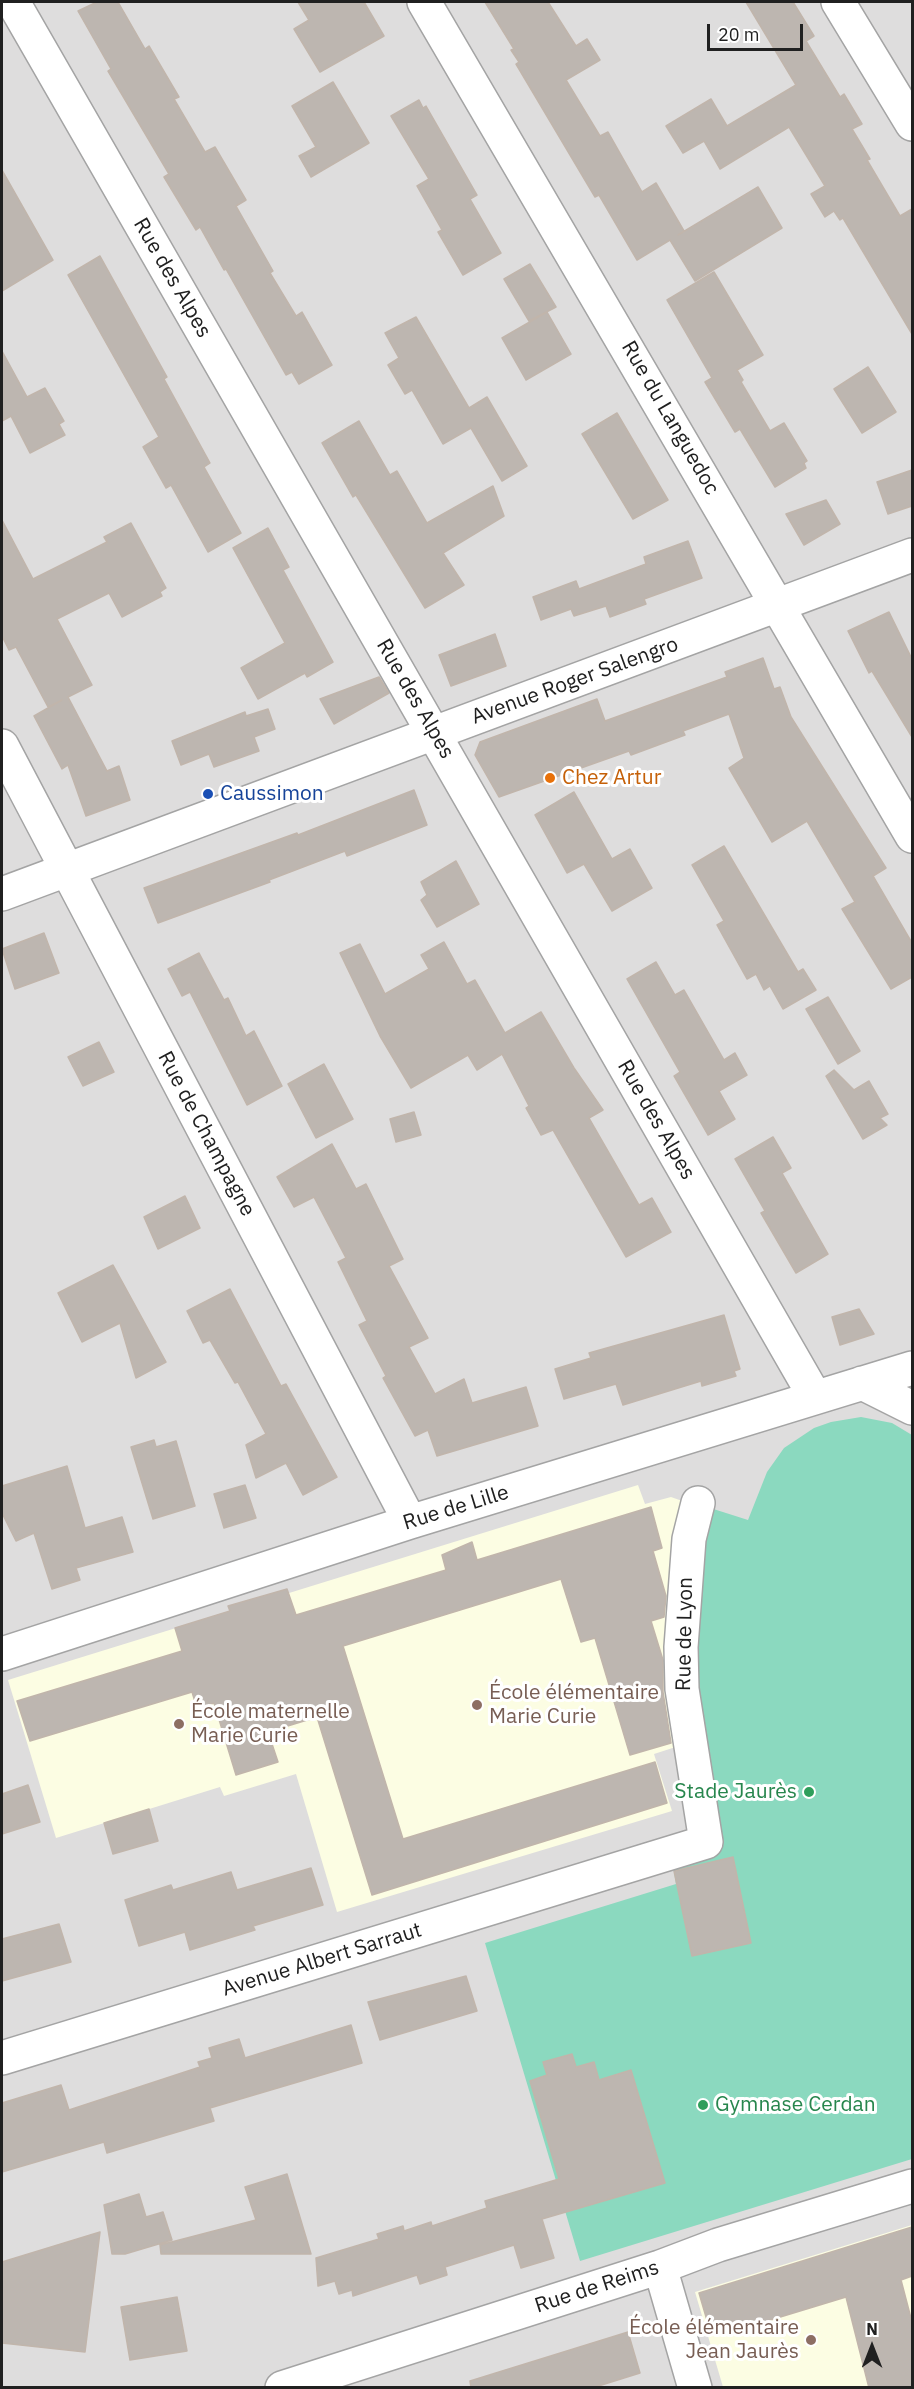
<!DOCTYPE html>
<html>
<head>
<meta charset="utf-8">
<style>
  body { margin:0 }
  #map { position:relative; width:914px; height:2389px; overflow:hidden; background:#f0ede7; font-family:"IBM Plex Sans",sans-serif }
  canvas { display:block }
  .frame { position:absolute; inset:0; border:3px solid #202020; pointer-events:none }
  .north { position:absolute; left:842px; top:2317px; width:60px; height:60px; -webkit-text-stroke:4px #fff; paint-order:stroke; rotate:0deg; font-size:16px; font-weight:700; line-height:24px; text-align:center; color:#202020 }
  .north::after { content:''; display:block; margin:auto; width:21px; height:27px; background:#202020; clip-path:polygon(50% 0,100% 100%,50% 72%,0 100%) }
  .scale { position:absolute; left:707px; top:24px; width:96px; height:27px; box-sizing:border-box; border:3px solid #202020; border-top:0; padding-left:8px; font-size:18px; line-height:21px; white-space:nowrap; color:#202020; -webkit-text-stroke:4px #fff; paint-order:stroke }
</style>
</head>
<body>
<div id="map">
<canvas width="914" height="2389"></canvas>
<div class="frame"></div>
<div class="north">N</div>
<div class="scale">20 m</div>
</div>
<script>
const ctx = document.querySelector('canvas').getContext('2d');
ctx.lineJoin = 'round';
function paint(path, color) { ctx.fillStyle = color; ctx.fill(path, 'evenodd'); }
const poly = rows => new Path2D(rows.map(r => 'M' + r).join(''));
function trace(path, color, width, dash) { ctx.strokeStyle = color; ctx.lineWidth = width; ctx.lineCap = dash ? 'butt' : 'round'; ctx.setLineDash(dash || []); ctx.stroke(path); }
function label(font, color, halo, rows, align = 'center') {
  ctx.font = font + ' "IBM Plex Sans",sans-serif'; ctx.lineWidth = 6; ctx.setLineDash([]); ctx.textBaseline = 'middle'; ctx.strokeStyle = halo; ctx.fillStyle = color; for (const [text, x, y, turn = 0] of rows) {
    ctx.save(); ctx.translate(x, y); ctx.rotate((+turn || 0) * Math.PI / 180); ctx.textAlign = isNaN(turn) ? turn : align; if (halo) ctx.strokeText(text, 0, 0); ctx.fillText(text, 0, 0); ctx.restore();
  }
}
paint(poly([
  [2,2,912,2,912,2387,2,2387]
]), '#dedddd');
paint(poly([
  [638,1485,645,1504,671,1497,688,1503,688,1743,654,1754,672,1811,337,1912,296,1774,224,1796,220,1787,56,1838,8,1680],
  [912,2225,912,2387,723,2387,695,2292]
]), '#fcfde3');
paint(poly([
  [861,1417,892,1423,912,1435,912,2159,580,2261,485,1943,676,1884,672,1860,714,1849,693,1704,704,1506,748,1520,767,1472,784,1448,814,1428,831,1422]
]), '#8bd9bf');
const building = poly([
  [97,2,118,2,145,49,149,46,179,97,174,99,205,152,215,147,246,200,236,206,273,271,270,273,296,316,302,312,332,365,299,384,292,372,286,375,226,269,224,270,200,227,196,230,164,177,169,174,108,71,111,69,78,11,97,2],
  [298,2,364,2,384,36,320,72,294,29,309,20,298,2],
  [485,2,548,2,576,46,587,39,600,60,566,80,600,136,608,132,642,192,656,183,684,231,678,235,758,187,782,228,695,281,670,240,637,260,599,195,595,197,516,64,519,62,511,50,514,49,485,2],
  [746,2,793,2,814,36,806,41,840,97,844,94,862,124,852,129,870,159,867,160,900,216,912,209,912,334,843,218,840,220,834,211,825,217,811,194,825,186,789,127,720,169,704,141,683,153,666,126,711,99,727,126,796,85,746,2],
  [333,82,369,143,311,177,299,156,316,147,292,106,333,82],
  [419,100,423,108,426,106,477,195,470,199,501,253,463,275,438,232,442,230,417,186,429,179,391,116,419,100],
  [2,170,53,260,2,291,2,170],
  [100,256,167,377,164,379,210,463,204,467,241,533,208,552,171,485,166,488,143,447,159,437,68,275,100,256],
  [530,264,556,307,529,321,504,279,530,264],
  [714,272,763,355,737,370,743,380,741,382,770,431,784,423,807,461,804,463,806,468,775,487,740,429,735,432,705,382,712,378,667,300,714,272],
  [547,312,571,354,526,380,502,338,547,312],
  [416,317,469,408,487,397,527,466,502,481,471,428,443,444,412,390,405,394,388,365,399,358,385,333,416,317],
  [2,351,27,397,45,388,64,421,59,424,65,435,30,453,11,416,2,421,2,351],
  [868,367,896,412,862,433,834,389,868,367],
  [617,413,668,500,633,519,582,434,617,413],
  [359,421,390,475,397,471,427,523,493,486,504,516,443,553,464,585,425,608,356,495,353,497,322,443,359,421],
  [912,470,912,506,888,514,877,482,912,470],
  [826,500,840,524,804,545,786,514,826,500],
  [2,520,33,579,107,542,104,537,131,523,166,588,160,592,162,596,122,617,109,593,57,619,92,685,68,697,107,771,119,766,130,800,86,816,68,765,62,769,34,716,62,700,48,707,16,647,9,650,2,636,2,520],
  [268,528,289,567,283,570,333,662,307,677,305,673,258,699,241,668,285,643,233,548,268,528],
  [688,541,702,578,644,599,646,604,610,617,606,606,574,616,571,609,541,620,533,597,576,581,579,589,646,564,644,557,688,541],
  [889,612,912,659,912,737,872,671,869,673,848,631,889,612],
  [495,634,506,666,451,686,439,655,495,634],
  [763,658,774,689,780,687,791,717,886,868,873,876,912,943,912,977,891,989,842,909,855,902,807,821,772,842,729,768,744,758,729,714,683,731,685,735,631,755,629,751,499,797,475,755,480,742,597,699,605,721,727,677,725,672,763,658],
  [379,677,389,693,334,724,320,699,379,677],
  [268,709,275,729,254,737,259,751,214,767,209,754,181,765,172,741,245,712,246,716,268,709],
  [414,790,427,825,347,856,345,851,269,880,270,882,158,923,144,888,297,833,298,835,414,790],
  [574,792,612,859,630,849,652,888,612,911,584,864,567,873,535,815,574,792],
  [724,846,798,972,803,969,816,990,783,1009,770,986,764,990,756,974,747,979,717,925,724,921,692,865,724,846],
  [456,861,479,904,437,927,421,900,427,895,421,882,456,861],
  [44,933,59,973,15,989,2,949,44,933],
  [444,942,467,984,475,980,505,1033,541,1012,574,1068,603,1110,589,1118,639,1205,652,1198,671,1232,626,1257,553,1130,541,1135,526,1108,529,1106,502,1054,477,1070,468,1055,411,1088,380,1036,340,953,360,944,385,994,429,969,421,955,444,942],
  [199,953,224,1000,228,998,246,1036,254,1031,282,1086,247,1105,190,992,182,996,168,969,199,953],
  [656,962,675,995,684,990,724,1060,735,1053,747,1075,719,1091,735,1119,708,1135,674,1076,680,1072,627,979,656,962],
  [828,997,860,1051,838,1064,806,1009,828,997],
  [99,1042,114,1072,83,1086,68,1057,99,1042],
  [324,1064,353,1119,316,1138,288,1084,324,1064],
  [834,1070,854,1090,869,1081,888,1114,880,1118,887,1125,863,1139,826,1076,834,1070],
  [414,1112,421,1135,396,1142,390,1119,414,1112],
  [773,1137,791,1168,782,1173,828,1254,796,1273,761,1213,765,1211,735,1159,773,1137],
  [332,1144,356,1189,366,1184,403,1259,389,1266,428,1338,409,1347,435,1394,464,1379,472,1403,526,1387,538,1426,437,1456,428,1430,415,1436,383,1378,386,1376,359,1325,367,1321,338,1262,346,1258,314,1197,294,1207,277,1177,332,1144],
  [185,1196,200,1228,158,1249,144,1217,185,1196],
  [113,1265,166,1362,136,1378,120,1323,82,1342,58,1293,113,1265],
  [230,1289,281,1386,286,1384,337,1477,303,1495,286,1463,256,1478,246,1445,266,1434,238,1382,235,1383,210,1340,203,1343,187,1311,230,1289],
  [859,1309,874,1334,840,1345,832,1317,859,1309],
  [724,1315,740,1369,734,1371,736,1376,702,1386,701,1381,623,1405,616,1384,564,1399,555,1369,591,1358,589,1353,724,1315],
  [154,1440,156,1447,176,1441,195,1506,153,1519,131,1447,154,1440],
  [67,1466,85,1528,122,1517,133,1552,76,1568,80,1580,52,1589,34,1533,16,1541,2,1513,2,1486,67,1466],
  [245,1485,256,1518,224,1528,214,1494,245,1485],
  [651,1507,662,1548,653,1551,666,1596,664,1617,651,1621,663,1660,663,1692,671,1743,630,1755,595,1638,581,1642,561,1579,343,1646,403,1839,655,1762,667,1803,372,1895,317,1717,268,1732,278,1762,236,1775,214,1703,197,1708,192,1692,30,1741,17,1701,182,1651,175,1628,230,1611,228,1606,287,1589,296,1615,446,1570,442,1555,472,1542,477,1560,651,1507],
  [28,1785,40,1822,2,1834,2,1794,28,1785],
  [149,1809,158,1841,113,1854,104,1823,149,1809],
  [733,1857,751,1943,692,1956,674,1871,733,1857],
  [311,1868,323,1905,253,1926,255,1930,190,1950,185,1932,139,1946,125,1900,171,1885,173,1890,231,1872,237,1890,311,1868],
  [59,1924,71,1962,2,1981,2,1939,59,1924],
  [466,1976,477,2011,380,2040,368,2002,466,1976],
  [351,2025,362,2063,210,2108,214,2121,107,2153,104,2142,2,2172,2,2103,61,2085,69,2110,200,2067,198,2062,212,2058,209,2048,239,2039,245,2058,351,2025],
  [572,2054,576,2067,594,2062,599,2080,631,2070,665,2183,542,2219,554,2258,521,2268,514,2245,445,2267,447,2275,420,2284,417,2275,353,2296,352,2290,339,2294,335,2281,318,2286,316,2258,379,2239,377,2234,403,2226,404,2231,431,2222,432,2226,487,2208,485,2201,559,2179,530,2081,547,2075,543,2062,572,2054],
  [287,2174,311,2254,161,2254,160,2245,256,2220,245,2187,287,2174],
  [139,2194,146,2217,163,2212,172,2240,125,2254,112,2254,104,2205,139,2194],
  [912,2227,912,2276,901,2280,912,2322,912,2388,869,2388,846,2297,731,2332,730,2329,711,2334,699,2293,912,2227],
  [100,2232,85,2352,2,2343,2,2262,100,2232],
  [177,2297,187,2351,130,2360,121,2307,177,2297],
  [628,2332,640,2373,592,2388,471,2388,470,2381,628,2332]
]);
paint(building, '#bdb6b0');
trace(building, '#c1b5ab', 1.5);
const street = poly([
  [13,2,815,1397],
  [424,2,912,836],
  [838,2,912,124],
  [2,746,410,1522],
  [2,894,912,555],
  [862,1383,912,1408],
  [2,1654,410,1522,912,1368],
  [2,2058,706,1842,682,1689,681,1647,689,1539,698,1503],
  [660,2267,695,2388],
  [282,2388,660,2267,718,2245,912,2186]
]);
trace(street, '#a4a4a4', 36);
trace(street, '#fff', 33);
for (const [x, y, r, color] of [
  [550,778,6,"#e8710a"],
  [208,794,6,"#1a4fb4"],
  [477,1705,6,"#8d6e63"],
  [179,1724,6,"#8d6e63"],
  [809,1792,6,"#2e9e5b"],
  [703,2105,6,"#2e9e5b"],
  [811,2340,6,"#8d6e63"]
]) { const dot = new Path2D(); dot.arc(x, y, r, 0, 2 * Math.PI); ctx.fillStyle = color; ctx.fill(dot); trace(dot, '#fff', 2); }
label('21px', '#202020', '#fff', [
  ["Rue des Alpes",172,278,60],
  ["Rue du Languedoc",670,418,60],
  ["Avenue Roger Salengro",575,681,-20],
  ["Rue des Alpes",415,699,60],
  ["Rue des Alpes",656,1120,60],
  ["Rue de Champagne",206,1134,62],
  ["Rue de Lille",456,1508,-17],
  ["Rue de Lyon",685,1634,-89],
  ["Avenue Albert Sarraut",322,1960,-17],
  ["Rue de Reims",597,2287,-18]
]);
label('21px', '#c56008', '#fff', [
  ["Chez Artur",562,778]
], 'left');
label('21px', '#164399', '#fff', [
  ["Caussimon",220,794]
], 'left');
label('21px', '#785e54', '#fff', [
  ["École élémentaire",489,1693],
  ["Marie Curie",489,1717],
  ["École maternelle",191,1712],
  ["Marie Curie",191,1736],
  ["École élémentaire",799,2328,"right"],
  ["Jean Jaurès",799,2352,"right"]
], 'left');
label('21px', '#27864d', '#fff', [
  ["Stade Jaurès",797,1792],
  ["Gymnase Cerdan",715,2105,"left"]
], 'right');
</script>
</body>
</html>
